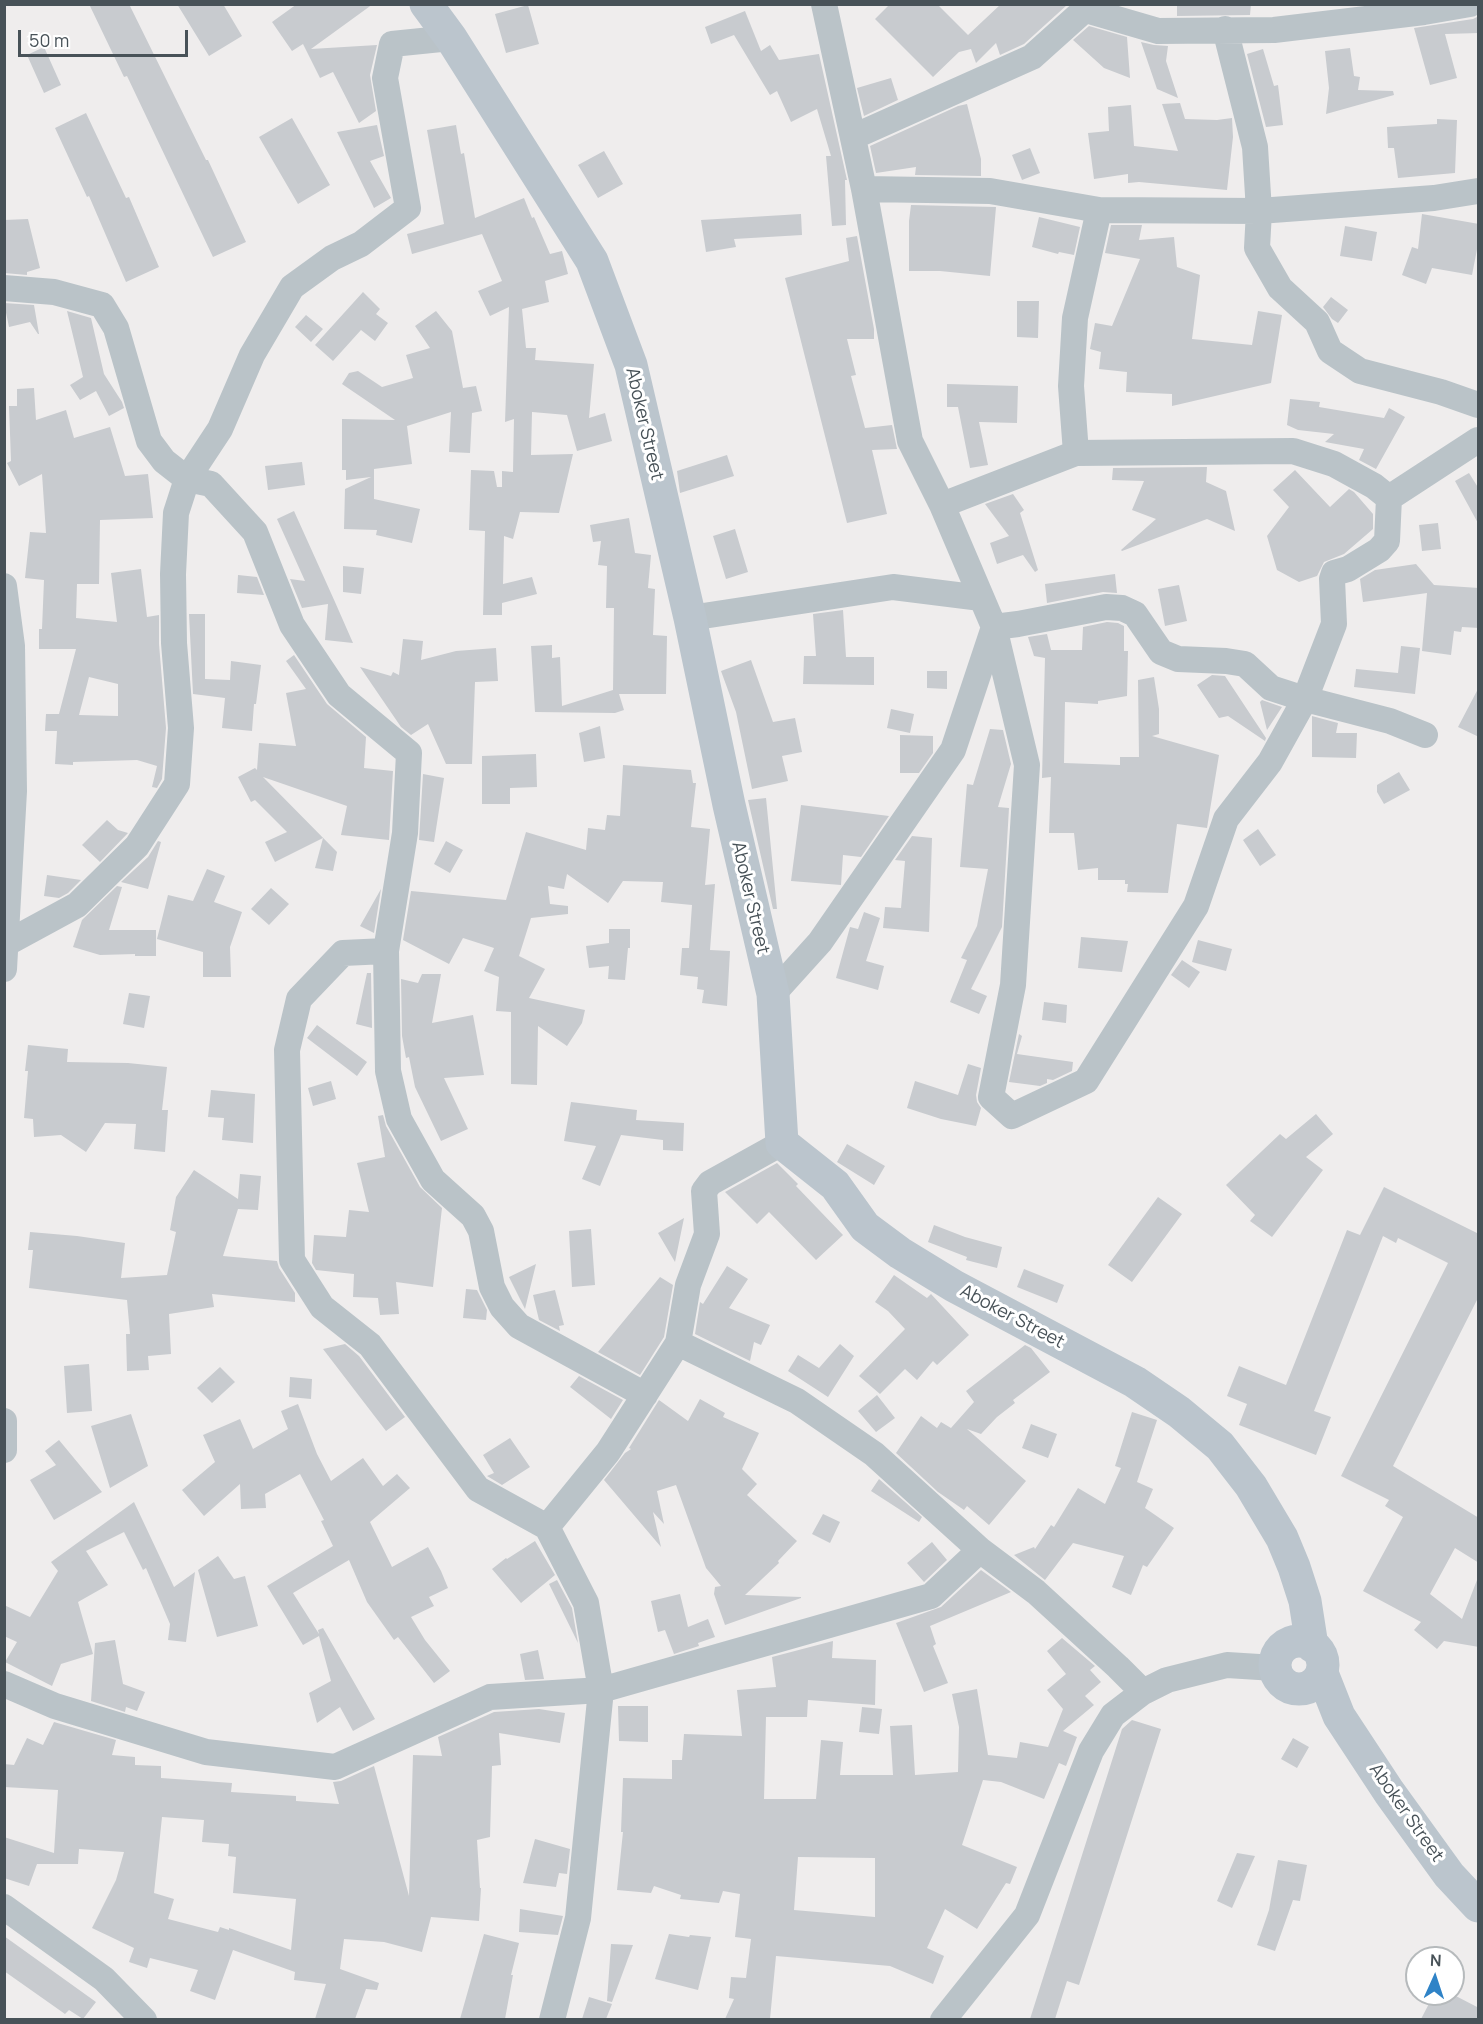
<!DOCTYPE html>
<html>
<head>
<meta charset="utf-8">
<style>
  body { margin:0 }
  #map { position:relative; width:1483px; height:2024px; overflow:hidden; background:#efeded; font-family:Manrope,sans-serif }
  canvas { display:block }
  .frame { position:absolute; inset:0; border:6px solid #485258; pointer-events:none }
  .north { position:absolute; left:1405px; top:1946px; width:60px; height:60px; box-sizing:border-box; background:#fff; border:2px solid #b6babc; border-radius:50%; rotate:3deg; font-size:16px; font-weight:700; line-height:24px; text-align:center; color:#485258 }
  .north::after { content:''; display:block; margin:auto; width:21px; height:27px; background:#2f83c7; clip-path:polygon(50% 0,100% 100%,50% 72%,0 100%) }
  .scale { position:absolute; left:18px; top:30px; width:170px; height:27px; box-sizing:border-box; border:3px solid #485258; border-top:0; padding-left:8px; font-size:18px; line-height:21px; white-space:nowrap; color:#485258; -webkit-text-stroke:4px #fff; paint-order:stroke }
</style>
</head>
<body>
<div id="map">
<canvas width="1483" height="2024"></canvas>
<div class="frame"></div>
<div class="north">N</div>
<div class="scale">50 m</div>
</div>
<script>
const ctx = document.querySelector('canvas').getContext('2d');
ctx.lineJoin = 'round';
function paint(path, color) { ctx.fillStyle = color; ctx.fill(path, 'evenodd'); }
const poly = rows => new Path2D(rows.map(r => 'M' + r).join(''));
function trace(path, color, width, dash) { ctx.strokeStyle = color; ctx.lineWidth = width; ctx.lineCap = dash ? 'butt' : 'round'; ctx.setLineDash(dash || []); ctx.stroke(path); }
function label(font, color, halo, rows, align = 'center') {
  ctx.font = font + ' Manrope,sans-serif'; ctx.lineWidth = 6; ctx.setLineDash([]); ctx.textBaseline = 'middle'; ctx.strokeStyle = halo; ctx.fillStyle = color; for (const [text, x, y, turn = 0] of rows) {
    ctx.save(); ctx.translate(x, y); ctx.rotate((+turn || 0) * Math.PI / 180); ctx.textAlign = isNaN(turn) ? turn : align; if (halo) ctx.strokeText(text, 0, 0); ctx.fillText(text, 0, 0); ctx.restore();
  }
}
paint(poly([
  [89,4,129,4,206,160,208,160,246,242,213,257,127,76,124,77],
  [177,4,223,4,242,36,209,56],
  [297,4,373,4,311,49,377,45,370,75,376,111,359,123,333,72,320,78,303,44,292,51,272,22],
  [890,4,937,4,968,35,1001,4,1067,5,1024,44,1000,55,996,43,976,63,971,49,959,52,933,77,875,19],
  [1177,4,1251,4,1250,15,1177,16],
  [528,5,539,44,506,53,495,14],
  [745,11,761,51,770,45,779,60,819,54,847,180,845,180,846,225,832,226,826,156,831,156,817,109,791,122,777,91,770,95,734,35,711,44,705,27],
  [1479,16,1479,33,1445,34,1457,78,1430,85,1414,28,1473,19],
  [1089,26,1127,37,1130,78,1104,68,1073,40],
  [1141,42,1154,45,1168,46,1166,61,1178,98,1157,89],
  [44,47,61,85,44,93,27,55],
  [1350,48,1354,76,1360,77,1358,90,1393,91,1394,95,1326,114,1329,88,1325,51],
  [1263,49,1274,86,1278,85,1283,125,1266,127,1247,54],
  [891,78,898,100,900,99,864,116,857,88],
  [1180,103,1185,119,1217,120,1232,118,1233,137,1227,190,1139,182,1128,183,1128,174,1094,179,1088,133,1109,131,1108,107,1131,105,1134,146,1178,151,1162,104],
  [967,104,981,159,981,176,915,175,916,167,876,173,870,146,958,106],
  [86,113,126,198,129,197,159,267,126,282,89,196,87,197,55,128],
  [292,118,330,185,298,204,259,137],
  [1437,119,1457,120,1455,173,1398,178,1394,148,1388,148,1387,127,1437,124],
  [377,125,384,156,370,161,391,198,374,208,337,132],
  [456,125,461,154,464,153,475,218,524,198,532,218,534,217,550,254,562,251,568,274,545,281,549,302,522,309,526,348,536,348,535,360,594,364,589,418,605,413,612,441,577,451,567,415,532,412,531,455,573,454,559,513,520,512,513,539,504,536,503,584,532,577,537,594,502,603,502,615,483,615,485,531,469,530,471,470,494,471,497,487,502,487,502,471,513,472,514,419,505,422,509,307,490,316,478,291,502,281,482,234,412,254,407,234,444,224,427,130],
  [1030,148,1040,173,1022,180,1012,155],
  [604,151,623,184,598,198,578,165],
  [911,205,996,207,990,276,940,271,909,271,909,221],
  [801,214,802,235,734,239,736,247,706,252,701,220],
  [1422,214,1479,224,1479,239,1472,275,1432,268,1426,284,1402,275,1412,247,1418,249],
  [1039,217,1080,227,1074,255,1059,252,1058,254,1032,247],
  [28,219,40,268,27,272,27,275,4,273,4,220],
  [1111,225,1142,225,1139,240,1174,237,1177,267,1200,275,1192,339,1252,345,1258,311,1282,315,1271,383,1172,406,1172,394,1126,392,1127,372,1099,369,1101,352,1090,349,1095,323,1112,326,1140,259,1105,253],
  [1345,226,1377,232,1372,261,1340,256],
  [857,236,874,329,874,339,847,339,856,375,851,376,865,428,892,425,897,449,872,450,887,514,847,523,785,278,849,261,846,238],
  [363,292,380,309,376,314,388,323,375,341,361,330,333,361,315,345],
  [1331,297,1348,310,1338,323,1332,319,1323,307],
  [1017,301,1039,301,1038,338,1017,337],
  [4,303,34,305,39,334,38,334,30,322,9,327],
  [67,311,91,318,104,374,122,402,124,408,109,416,96,391,80,400,70,385,83,377],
  [436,311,452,331,463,388,476,386,482,411,472,413,470,453,449,452,451,412,407,426,412,464,374,469,374,499,420,509,412,543,376,535,377,530,344,529,345,489,371,477,346,480,346,470,342,470,342,419,395,420,342,384,349,373,358,371,382,387,413,378,406,355,430,348,415,326],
  [306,315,323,329,311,342,295,327],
  [947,384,1018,386,1017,423,979,422,988,465,970,468,958,407,947,407],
  [34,388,36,420,66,410,74,438,110,427,125,476,148,474,153,518,100,520,99,584,77,584,76,618,117,622,111,573,141,569,147,617,159,615,159,644,166,728,162,779,157,788,152,787,157,766,137,760,73,762,73,765,55,764,57,731,45,731,46,714,59,714,76,649,39,649,39,629,42,629,44,580,25,578,30,532,46,533,42,474,19,486,7,463,11,461,9,406,17,406,17,389],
  [89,677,118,684,118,716,79,715],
  [1290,399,1320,402,1319,407,1384,418,1389,408,1405,417,1376,469,1359,460,1364,449,1325,442,1334,434,1298,430,1287,425],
  [727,455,734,476,680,493,677,471],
  [302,462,305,485,268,490,265,466],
  [1207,467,1206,482,1226,491,1235,531,1207,519,1122,551,1121,550,1156,519,1132,510,1144,481,1112,480,1113,468],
  [1295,470,1330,507,1349,489,1354,492,1373,514,1373,529,1344,554,1324,562,1317,576,1299,582,1277,570,1267,536,1289,507,1273,490],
  [1469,473,1479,489,1479,525,1455,481],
  [1013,494,1024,510,1020,513,1038,570,1035,572,1023,555,997,564,990,543,1009,536,985,504],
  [294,511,335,602,353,643,325,640,328,604,302,608,290,579,305,581,277,519],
  [629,518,635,553,651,555,648,588,655,589,653,635,667,636,666,694,619,694,624,710,615,713,535,712,531,646,552,645,552,658,560,657,562,706,613,690,614,608,606,608,607,566,598,565,601,541,593,542,590,525],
  [1438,523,1441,549,1422,551,1419,525],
  [735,529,748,572,726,579,713,536],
  [1416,564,1434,585,1479,588,1479,628,1462,627,1461,632,1454,631,1451,655,1422,651,1427,593,1363,602,1360,579,1375,570],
  [343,566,364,568,361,594,343,592],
  [1115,574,1117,593,1103,592,1047,603,1045,584],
  [238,575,257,577,264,595,237,593],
  [1179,585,1187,621,1165,626,1158,589],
  [843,610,846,657,874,657,874,685,803,684,804,656,816,656,813,614],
  [189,614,205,614,205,679,230,680,231,661,261,665,256,704,254,704,252,731,222,728,225,698,193,694],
  [1107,622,1118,623,1124,626,1124,651,1128,651,1127,696,1098,701,1098,704,1065,702,1064,763,1120,765,1120,757,1139,757,1138,680,1154,677,1159,709,1159,734,1152,736,1219,755,1207,828,1177,824,1168,893,1127,892,1128,884,1125,884,1125,880,1098,880,1098,868,1078,870,1074,833,1049,833,1051,777,1042,778,1045,658,1034,656,1028,637,1047,634,1051,650,1082,650,1083,627],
  [403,639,423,641,421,660,456,651,496,648,498,681,475,682,472,764,446,764,428,724,411,735,401,727,360,667,391,676,393,672,399,675],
  [1401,646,1420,648,1415,694,1354,687,1356,669,1398,673],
  [294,655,327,704,366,737,364,768,393,771,389,840,341,835,347,806,263,777,337,852,333,871,315,868,323,838,275,862,265,842,287,832,255,800,251,802,238,777,255,768,257,770,259,743,296,746,286,693,306,689,286,661],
  [751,660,773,722,795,718,802,752,782,756,788,781,752,789,736,712,721,671],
  [927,671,947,671,947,689,927,688],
  [1212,675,1225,676,1266,738,1265,741,1228,716,1219,718,1197,685],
  [1479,687,1479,737,1458,727],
  [1262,700,1282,707,1267,730,1260,702],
  [891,709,914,714,910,733,887,728],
  [1312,716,1338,723,1336,733,1357,733,1356,758,1312,757],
  [600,726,605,758,584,762,579,733],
  [990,729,1003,730,1011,764,998,807,1009,808,1002,927,971,989,987,996,979,1014,950,1002,967,960,961,958,977,926,988,869,960,867,967,784,973,785],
  [900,735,933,736,933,753,919,773,900,773],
  [536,754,537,787,510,788,510,804,482,804,482,756],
  [623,765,691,770,693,783,696,783,691,827,710,829,705,885,715,884,710,950,730,951,727,1006,702,1003,704,990,697,989,698,977,680,975,682,948,689,948,692,905,661,902,663,882,623,881,608,903,567,874,564,889,548,886,550,904,568,906,568,914,531,918,519,956,545,969,529,998,585,1010,582,1023,567,1046,538,1026,537,1085,511,1084,511,1012,496,1011,499,977,484,971,494,948,463,938,449,964,403,940,411,891,506,900,526,832,586,850,588,828,605,830,607,815,620,816],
  [1399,772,1410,790,1384,804,1377,792,1377,785],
  [423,774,444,778,434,842,419,840],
  [766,798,777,909,773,909,748,800],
  [801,805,889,816,861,857,843,855,841,885,791,881],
  [107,820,118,830,128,833,100,862,82,845],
  [1258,829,1276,855,1260,866,1243,840],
  [912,836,932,838,929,932,883,928,885,907,901,908,905,861,895,860],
  [158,841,161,842,148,889,121,882,148,857],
  [446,841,463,850,450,873,434,864],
  [207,869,225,876,214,902,242,912,230,947,231,977,203,977,203,952,157,939,168,895,193,901],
  [47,875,81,880,68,893,59,898,44,896],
  [117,886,122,887,109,930,156,930,156,956,135,956,135,954,100,955,73,947,82,920],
  [271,888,289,904,269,925,251,909],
  [381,889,374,933,360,926],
  [864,912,880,918,866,961,884,966,878,990,836,978,850,927,858,929],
  [609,929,630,929,630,948,628,948,625,980,608,979,609,966,589,968,586,946,609,943],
  [1081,937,1128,941,1122,972,1078,968],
  [1198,940,1232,949,1226,971,1192,962],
  [1182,960,1200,972,1189,988,1171,975],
  [367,973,371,973,372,1028,356,1024],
  [422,974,441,974,432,1023,473,1015,484,1075,444,1078,468,1129,441,1141,415,1087,409,1057,406,1058,402,1036,401,979,418,983],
  [129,993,150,996,144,1028,123,1024],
  [1044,1002,1067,1005,1066,1023,1042,1020],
  [317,1025,367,1062,357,1076,307,1038],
  [1019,1034,1022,1036,1017,1054,1073,1062,1072,1071,1053,1080,1047,1079,1047,1083,1040,1086,1009,1082],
  [28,1045,68,1049,67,1062,128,1063,167,1067,162,1110,168,1110,165,1152,134,1149,136,1124,105,1123,86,1152,61,1135,34,1137,33,1119,24,1118,28,1071,25,1071],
  [968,1064,981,1068,976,1095,977,1102,981,1108,976,1126,941,1119,907,1108,915,1081,958,1095],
  [331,1081,336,1099,313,1106,308,1088],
  [211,1090,255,1094,253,1143,222,1140,224,1118,208,1117],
  [571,1102,637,1110,636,1120,684,1123,683,1151,663,1150,663,1140,621,1135,600,1186,582,1179,596,1146,564,1141],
  [1316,1114,1333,1134,1306,1157,1323,1170,1272,1237,1250,1221,1255,1215,1226,1185,1280,1134,1286,1139],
  [383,1115,386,1126,420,1187,442,1208,433,1287,396,1282,399,1314,380,1315,378,1298,353,1297,354,1274,316,1270,312,1263,314,1235,346,1237,349,1210,369,1212,357,1163,385,1157,378,1116],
  [847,1144,885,1166,874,1185,837,1162],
  [777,1163,798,1184,796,1186,843,1235,816,1260,769,1212,757,1224,725,1192],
  [194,1170,238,1199,240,1174,261,1176,258,1210,238,1209,223,1256,277,1261,279,1268,295,1293,295,1302,212,1294,214,1307,169,1314,171,1354,148,1356,149,1370,127,1371,126,1334,130,1334,127,1300,29,1288,33,1250,28,1250,30,1232,77,1236,125,1243,121,1278,167,1275,176,1232,170,1230,176,1197],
  [1384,1187,1479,1234,1479,1296,1393,1466,1479,1518,1479,1563,1455,1548,1430,1594,1462,1619,1477,1580,1479,1580,1479,1647,1444,1641,1437,1649,1414,1630,1421,1622,1363,1591,1403,1517,1385,1506,1389,1500,1341,1476,1448,1263,1398,1238,1396,1243,1383,1236,1314,1411,1331,1417,1316,1455,1239,1425,1247,1404,1227,1396,1239,1366,1286,1385,1347,1230,1360,1235],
  [1158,1197,1182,1214,1132,1282,1108,1265],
  [684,1218,675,1262,658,1233],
  [934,1225,965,1237,1002,1247,997,1268,966,1260,967,1257,928,1242],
  [591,1229,595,1285,572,1287,569,1231],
  [536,1264,525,1309,509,1277],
  [727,1266,748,1279,729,1308,770,1325,761,1345,754,1342,750,1361,695,1334,700,1302,703,1304],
  [1024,1269,1064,1285,1057,1303,1017,1287],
  [894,1275,927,1298,931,1294,969,1335,937,1365,933,1361,917,1380,905,1369,880,1394,859,1376,905,1329,888,1311,875,1302],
  [660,1277,673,1285,664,1337,640,1375,598,1352],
  [466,1289,477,1290,487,1310,486,1320,463,1318],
  [555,1290,564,1325,559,1326,560,1331,539,1320,533,1295],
  [345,1344,359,1356,405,1417,386,1431,323,1349],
  [840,1344,854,1356,828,1397,788,1371,798,1355,819,1368],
  [1025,1345,1031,1348,1050,1372,1013,1400,1015,1403,997,1417,981,1434,967,1429,1026,1481,989,1525,967,1506,964,1510,938,1492,896,1453,921,1416,937,1428,941,1422,951,1428,974,1402,966,1391],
  [89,1364,92,1411,67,1413,64,1366],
  [220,1367,235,1382,212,1403,197,1388],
  [579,1376,623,1400,611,1419,570,1387],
  [290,1377,312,1379,311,1399,289,1397],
  [877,1395,895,1418,876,1432,858,1411],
  [700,1399,725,1413,723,1417,759,1433,742,1469,757,1484,747,1495,797,1541,778,1561,779,1563,745,1595,801,1597,801,1598,725,1625,714,1594,715,1587,721,1586,706,1568,676,1485,657,1491,664,1524,653,1512,661,1547,604,1480,625,1453,631,1449,629,1448,659,1400,688,1421],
  [298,1404,317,1454,331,1481,363,1458,383,1486,397,1474,410,1488,370,1522,392,1567,428,1547,441,1571,448,1588,429,1597,434,1606,411,1617,425,1640,450,1671,434,1683,398,1637,394,1640,367,1602,349,1560,293,1593,319,1634,318,1630,323,1628,375,1719,353,1731,340,1707,317,1723,309,1693,331,1681,319,1636,303,1645,267,1586,333,1546,321,1521,324,1520,300,1474,265,1494,266,1508,241,1509,240,1484,204,1516,182,1490,215,1462,203,1435,240,1419,253,1449,288,1429,281,1411],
  [1132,1412,1157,1420,1137,1482,1153,1489,1145,1508,1174,1528,1147,1567,1143,1565,1131,1595,1112,1587,1124,1556,1073,1543,1045,1580,1014,1555,1034,1547,1035,1549,1051,1525,1054,1527,1078,1488,1105,1504,1121,1468,1115,1466],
  [131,1414,148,1466,110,1488,91,1426],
  [1031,1424,1057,1434,1048,1458,1022,1448],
  [510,1438,530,1467,502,1485,487,1476,494,1473,483,1455],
  [59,1440,102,1492,54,1520,30,1480,56,1465,45,1451],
  [879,1479,922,1517,919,1522,871,1491],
  [134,1502,174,1587,195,1572,186,1642,168,1640,170,1624,146,1568,143,1570,124,1532,86,1551,108,1585,78,1602,93,1654,61,1664,52,1686,5,1662,17,1642,4,1636,4,1605,30,1617,58,1571,51,1562],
  [823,1514,840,1522,830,1543,812,1534],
  [535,1541,555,1575,521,1603,492,1569,506,1558,507,1559],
  [932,1542,947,1560,924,1582,907,1563],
  [218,1556,234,1579,245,1576,258,1626,217,1637,198,1570],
  [981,1570,1011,1592,930,1626,936,1644,933,1646,948,1683,924,1692,896,1623,941,1607],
  [557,1580,572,1608,578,1643,549,1584],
  [680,1594,688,1627,708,1619,715,1637,698,1643,699,1646,674,1654,665,1630,658,1632,651,1601],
  [1062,1638,1095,1666,1090,1670,1101,1682,1085,1696,1094,1705,1063,1731,1077,1737,1066,1766,1059,1763,1044,1799,1001,1782,983,1780,962,1845,1017,1867,1010,1884,1006,1883,977,1929,945,1909,927,1948,944,1956,933,1984,890,1966,776,1956,770,2019,725,2019,734,1999,729,1998,731,1977,746,1978,751,1939,735,1937,740,1894,723,1891,719,1903,680,1899,681,1895,654,1886,651,1893,617,1890,623,1832,621,1832,623,1778,672,1779,672,1760,682,1760,684,1734,742,1736,737,1690,776,1687,772,1657,833,1641,832,1658,876,1660,875,1705,808,1700,807,1717,766,1717,764,1799,816,1799,821,1740,843,1742,840,1775,893,1775,890,1726,912,1725,915,1775,958,1772,959,1727,952,1694,977,1689,988,1755,1017,1758,1020,1742,1048,1747,1063,1709,1047,1690,1066,1674,1047,1651],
  [798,1857,875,1858,875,1917,794,1910],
  [115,1640,123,1684,145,1692,137,1711,126,1707,125,1712,91,1701,95,1643],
  [538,1650,544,1679,525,1680,520,1654],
  [618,1706,648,1706,648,1742,619,1741],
  [862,1707,882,1709,879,1734,859,1732],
  [539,1709,565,1713,560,1743,499,1733,501,1765,492,1766,490,1837,477,1840,480,1888,481,1888,479,1921,431,1917,422,1952,384,1942,344,1939,340,1969,379,1983,377,1990,366,1989,355,2019,315,2019,326,1984,294,1980,295,1972,233,1950,215,2000,190,1991,198,1970,150,1958,147,1968,129,1962,134,1948,92,1928,116,1880,124,1852,79,1849,78,1864,37,1864,29,1886,4,1878,4,1837,54,1853,58,1790,4,1787,4,1764,14,1765,27,1738,43,1745,54,1722,116,1740,112,1755,135,1757,135,1765,161,1766,161,1778,232,1783,231,1792,296,1796,296,1801,339,1804,333,1782,341,1781,374,1766,409,1896,413,1755,442,1756,438,1737,494,1712],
  [162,1817,204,1820,202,1842,229,1844,228,1856,236,1857,233,1893,296,1899,291,1950,229,1928,229,1930,220,1927,218,1932,168,1919,174,1899,154,1893],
  [1132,1720,1161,1729,1079,1985,1067,1981,1055,2019,1030,2019,1122,1729],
  [1293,1738,1309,1747,1297,1768,1281,1759],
  [535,1839,570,1849,567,1874,559,1873,556,1887,523,1883],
  [1237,1853,1255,1856,1232,1908,1217,1901],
  [1278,1860,1307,1865,1300,1901,1293,1900,1275,1951,1257,1945,1269,1910],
  [520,1909,563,1916,558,1935,519,1932],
  [484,1934,519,1943,511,1975,513,1975,505,2019,460,2019],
  [669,1934,689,1937,690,1935,711,1937,698,1990,655,1979],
  [4,1936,96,2002,83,2019,69,2010,65,2014,4,1971],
  [611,1944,633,1945,612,2002,607,2001],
  [1434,1994,1452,1994,1479,2008,1479,2019,1421,2019],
  [589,1997,612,2004,606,2019,582,2019]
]), '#c8cbcf');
trace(poly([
  [1082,4,1086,10,1158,31,1274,30,1424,12,1470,4],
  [1225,29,1255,147,1259,211,1257,248,1280,288,1317,322,1330,351,1360,371,1441,392,1478,405],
  [853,137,1032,57,1091,4],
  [864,189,990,191,1099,210,1259,211,1434,198,1478,191],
  [4,288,54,292,102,305,116,328,149,441,164,461,187,479,220,429,252,355,292,287,332,258,361,244,408,208,385,78,392,44,451,38],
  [1076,453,1071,386,1075,318,1099,210],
  [1389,498,1387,541,1379,550,1348,569,1334,573,1332,579,1334,624,1305,699,1270,762,1226,819,1196,906,1086,1081,1012,1116,991,1097,1013,985,1027,765,994,627,1018,624,1106,607,1122,608,1135,614,1161,652,1178,659,1226,661,1245,664,1271,688,1305,699,1390,721,1425,735],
  [1389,498,1478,440],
  [942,505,1076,453,1293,451,1334,464,1374,486,1389,498],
  [4,586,12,646,14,791,4,969],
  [690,618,893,587,981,598],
  [7,943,77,905,137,846,177,784,181,728,174,643,173,574,176,513,187,479,211,484,255,532,292,625,339,695,409,753,405,833,386,951,388,1071,399,1119,433,1180,473,1216,481,1231,492,1287,502,1307,519,1326,645,1395],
  [386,951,343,953,299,999,287,1050,292,1260,322,1307,370,1345,478,1489,547,1527],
  [773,994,820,942,953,750,994,627,942,505,910,441,864,189,824,4],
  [678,1343,797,1401,874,1454,980,1550],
  [4,1421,4,1450],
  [4,1684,55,1706,206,1752,335,1767,490,1697,601,1690,931,1596,980,1550,1036,1592,1118,1667,1143,1692],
  [4,1907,104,1979,144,2020],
  [552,2020,578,1918,601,1690,586,1603,547,1527,608,1452,678,1343,688,1285,707,1234,704,1191,710,1183,782,1143],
  [943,2020,1027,1915,1091,1751,1113,1715,1143,1692,1167,1680,1227,1665,1275,1668]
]), '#bac3c8', 26);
trace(poly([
  [426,4,451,38,592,261,631,365,690,618,729,805,773,994,782,1143,835,1185,865,1227,900,1253,954,1286,1135,1382,1179,1412,1220,1446,1251,1486,1282,1538,1294,1567,1305,1601,1312,1646],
  '1275 1665a24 24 0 1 1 48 0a24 24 0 1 1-48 0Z',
  [1322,1673,1339,1716,1389,1792,1449,1875,1478,1906]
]), '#bbc5cd', 33);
label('18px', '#485258', '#fff', [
  ["Aboker Street",644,424,77],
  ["Aboker Street",750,898,77],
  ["Aboker Street",1012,1317,28],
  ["Aboker Street",1406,1813,55]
]);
</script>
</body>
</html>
